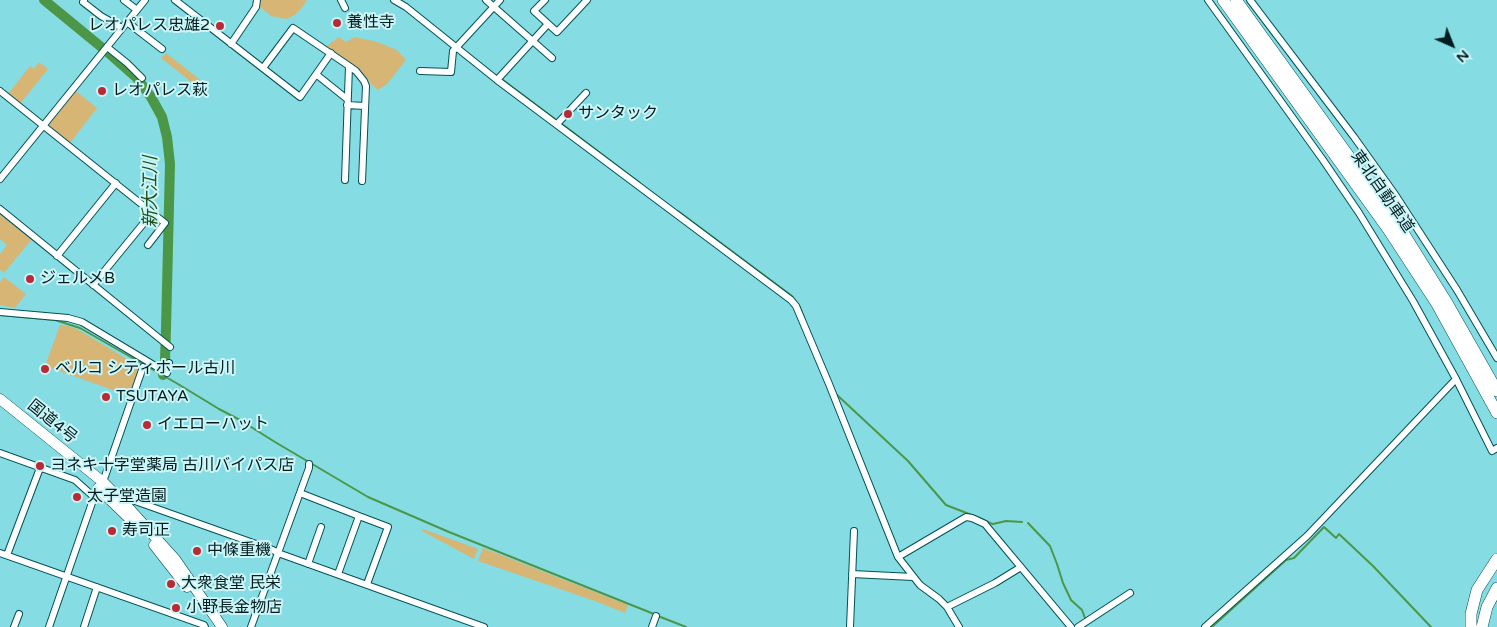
<!DOCTYPE html>
<html>
<head>
<meta charset="utf-8">
<style>
  body { margin:0 }
  #map { position:relative; width:1497px; height:627px; overflow:hidden; background:#85dce3; font-family:"Varela Round",sans-serif }
  canvas { display:block }
  .north { position:absolute; left:1427px; top:20px; width:50px; height:50px; -webkit-text-stroke:4px #ccf5f8; paint-order:stroke; rotate:136deg; font-size:14px; font-weight:700; line-height:20px; text-align:center; color:#021d1f }
  .north::after { content:''; display:block; margin:auto; width:18px; height:22px; background:#021d1f; clip-path:polygon(50% 0,100% 100%,50% 72%,0 100%) }
</style>
</head>
<body>
<div id="map">
<canvas width="1497" height="627"></canvas>
<div class="north">N</div>
</div>
<script>
const ctx = document.querySelector('canvas').getContext('2d');
ctx.lineJoin = 'round';
function paint(path, color) { ctx.fillStyle = color; ctx.fill(path, 'evenodd'); }
const poly = rows => new Path2D(rows.map(r => 'M' + r).join(''));
function trace(path, color, width, dash) { ctx.strokeStyle = color; ctx.lineWidth = width; ctx.lineCap = dash ? 'butt' : 'round'; ctx.setLineDash(dash || []); ctx.stroke(path); }
function label(font, color, halo, rows, align = 'center') {
  ctx.font = font + ' "Varela Round","Noto Sans JP",sans-serif'; ctx.lineWidth = 4; ctx.setLineDash([]); ctx.textBaseline = 'middle'; ctx.strokeStyle = halo; ctx.fillStyle = color; for (const [text, x, y, turn = 0] of rows) {
    ctx.save(); ctx.translate(x, y); ctx.rotate((+turn || 0) * Math.PI / 180); ctx.textAlign = isNaN(turn) ? turn : align; if (halo) ctx.strokeText(text, 0, 0); ctx.fillText(text, 0, 0); ctx.restore();
  }
}
paint(poly([
  [258,0,307,0,304,5,295,15,286,19,271,16,259,6],
  [339,37,346,42,355,37,377,42,397,50,406,60,387,84,378,90,373,86,359,69,327,46],
  [166,53,204,83,200,89,161,58],
  [39,62,48,69,20,104,8,94,30,66,34,69],
  [76,91,97,108,70,143,48,126],
  [0,214,32,239,4,273,0,270,0,254,7,245,0,239],
  [4,277,26,294,15,308,0,305,0,282],
  [60,325,68,326,77,329,140,367,130,396,45,366],
  [423,529,478,549,474,559,422,531],
  [483,548,628,605,625,613,595,601,478,561]
]), '#d7b575');
trace(poly([
  [400,0,414,10],
  [503,80,555,119],
  [562,124,640,183],
  [678,211,792,296,800,307,805,320],
  [0,315,55,320,80,328,178,384,219,409,240,420,275,442,368,497,449,532,654,614],
  [836,394,908,461,946,505,982,519,990,523,993,524,1006,521,1022,522],
  [1028,523,1050,546,1057,564,1063,583,1071,600,1082,610,1085,618],
  [658,616,686,627],
  [1212,627,1286,560,1294,558,1324,527,1336,538,1339,534,1373,566,1431,627]
]), '#4b9747', 2);
trace(poly([
  [44,0,111,55,137,78,151,97,162,117,167,137,170,164,166,329,165,360,163,375]
]), '#4b9747', 10);
const minor = poly([
  [84,0,83,2,101,16,122,28],
  [124,0,137,10],
  [175,0,300,97,331,53],
  [341,0,345,8],
  [394,0,406,7,497,80,791,300,796,306,829,384,898,557,920,585,939,599,947,607,959,627],
  [486,0,552,58],
  [545,0,534,11,557,32,587,0],
  [1208,0,1323,160,1359,213,1413,301,1456,379,1492,451,1497,448],
  [1250,0,1354,137,1394,193,1457,290,1497,358],
  [127,22,162,49],
  [231,44,256,7,257,0],
  [107,47,127,63,142,78],
  [349,66,356,71,364,81,366,86,362,181],
  [263,68,293,28,349,66,345,180],
  [420,71,451,72,453,51,500,0],
  [317,75,347,99],
  [497,80,548,24],
  [0,91,165,223,148,245],
  [347,105,365,106],
  [557,124,586,93],
  [0,179,145,0],
  [0,209,170,347],
  [57,256,116,183],
  [93,285,152,213],
  [0,312,68,318,82,322,167,373,169,363],
  [0,453,75,480,94,497],
  [300,493,359,516],
  [126,505,133,498,135,501,273,550,278,553,484,627],
  [0,553,204,625,205,627],
  [7,555,40,468],
  [898,557,966,517,972,518,985,524,989,529,1071,627],
  [308,564,321,527],
  [338,574,359,516,388,527,367,584],
  [852,574,913,577],
  [947,607,995,583,1021,567],
  [14,627,19,614],
  [49,627,94,497,103,482,143,367],
  [84,627,97,587],
  [251,627,309,468,309,464],
  [652,627,656,616],
  [850,627,854,531],
  [1078,627,1130,593],
  [1205,627,1307,536,1456,379]
]);
const trunk = poly([
  [0,399,103,482,126,505,175,559,222,627],
  [98,488,136,525],
  [154,545,187,587]
]);
const motorway = poly([
  [1223,0,1388,229,1437,304,1497,413],
  [1236,0,1397,223,1447,303,1497,391],
  [1471,627,1471,614,1477,590,1497,559],
  [1482,627,1487,607,1497,588]
]);
trace(minor, '#025258', 8);
trace(trunk, '#025258', 11);
trace(motorway, '#025258', 12);
trace(minor, '#fff', 6);
trace(trunk, '#fff', 10);
trace(motorway, '#fff', 11);
for (const [x, y, r, color] of [
  [337,23,5,"#ba2a35"],
  [220,26,5,"#ba2a35"],
  [102,91,5,"#ba2a35"],
  [568,114,5,"#ba2a35"],
  [30,279,5,"#ba2a35"],
  [45,369,5,"#ba2a35"],
  [106,397,5,"#ba2a35"],
  [147,425,5,"#ba2a35"],
  [40,466,5,"#ba2a35"],
  [77,497,5,"#ba2a35"],
  [112,531,5,"#ba2a35"],
  [197,551,5,"#ba2a35"],
  [171,584,5,"#ba2a35"],
  [176,608,5,"#ba2a35"]
]) { const dot = new Path2D(); dot.arc(x, y, r, 0, 2 * Math.PI); ctx.fillStyle = color; ctx.fill(dot); trace(dot, '#ccf5f8', 2); }
label('16px', '#021d1f', '#ccf5f8', [
  ["養性寺",347,23],
  ["レオパレス忠雄2",210,26,"right"],
  ["レオパレス萩",112,91],
  ["サンタック",578,114],
  ["ジェルメB",40,279],
  ["ベルコ シティホール古川",55,369],
  ["TSUTAYA",116,397],
  ["イエローハット",157,425],
  ["ヨネキ十字堂薬局 古川バイパス店",50,466],
  ["太子堂造園",87,497],
  ["寿司正",122,531],
  ["中條重機",207,551],
  ["大衆食堂 民栄",181,584],
  ["小野長金物店",186,608]
], 'left');
label('16px', '#021d1f', '#ccf5f8', [
  ["東北自動車道",1382,192,55],
  ["国道4号",52,422,39]
]);
label('italic 18px', '#1d501a', '#ccf5f8', [
  ["新大江川",151,192,-90]
]);
</script>
</body>
</html>
